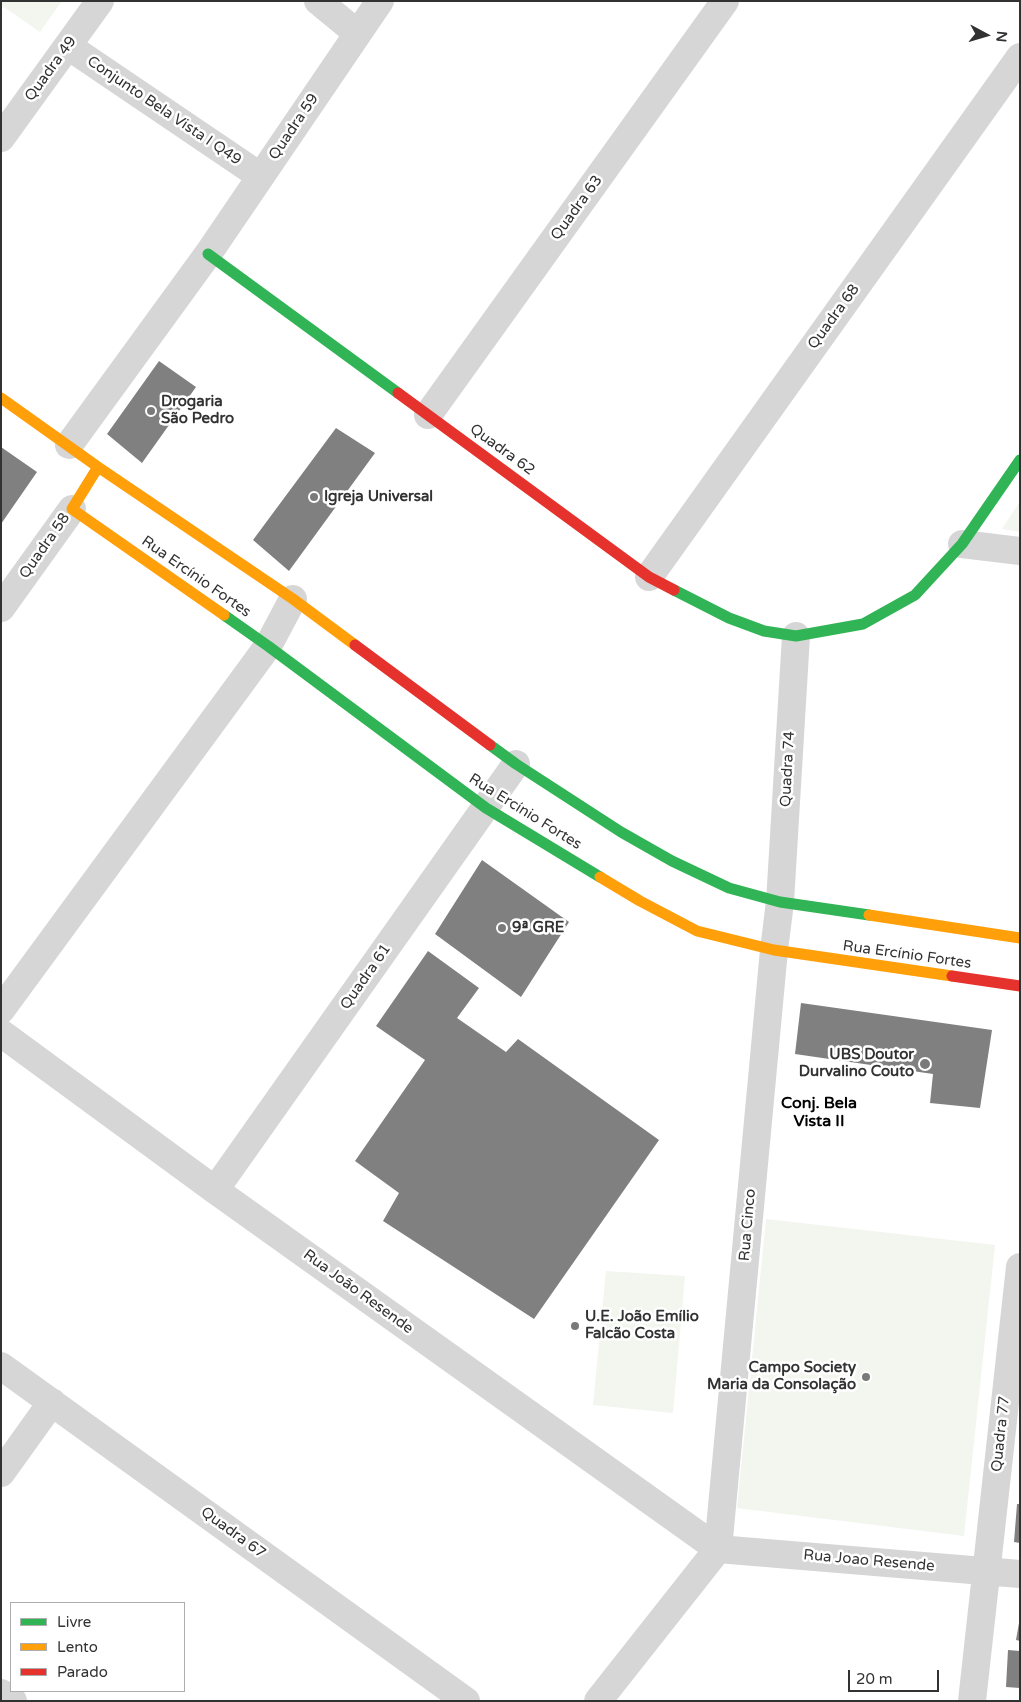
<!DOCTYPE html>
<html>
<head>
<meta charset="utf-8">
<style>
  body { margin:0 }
  #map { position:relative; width:1021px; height:1702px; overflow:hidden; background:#fff; font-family:"Varela Round",sans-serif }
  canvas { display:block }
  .frame { position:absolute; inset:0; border:2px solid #323232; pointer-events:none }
  .legend { position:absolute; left:10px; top:1602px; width:175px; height:90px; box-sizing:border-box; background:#fff; border:1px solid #adadad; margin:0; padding:6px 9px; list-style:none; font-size:15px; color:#323232 }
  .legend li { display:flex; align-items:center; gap:10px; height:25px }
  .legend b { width:25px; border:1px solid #adadad }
  .north { position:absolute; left:961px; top:10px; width:50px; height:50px; -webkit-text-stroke:4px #fff; paint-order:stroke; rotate:96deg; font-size:14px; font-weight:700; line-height:20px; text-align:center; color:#323232 }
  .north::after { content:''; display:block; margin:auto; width:18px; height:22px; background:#323232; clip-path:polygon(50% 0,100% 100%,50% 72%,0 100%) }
  .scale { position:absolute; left:848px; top:1670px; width:91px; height:22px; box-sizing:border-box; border:2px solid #323232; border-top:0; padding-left:6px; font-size:15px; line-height:18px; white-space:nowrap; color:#323232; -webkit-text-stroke:4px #fff; paint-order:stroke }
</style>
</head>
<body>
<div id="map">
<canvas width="1021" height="1702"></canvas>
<div class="frame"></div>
<ul class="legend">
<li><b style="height:6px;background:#30b455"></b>Livre</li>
<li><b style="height:6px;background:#ff9f0a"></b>Lento</li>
<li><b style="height:6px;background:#e5322d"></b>Parado</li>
</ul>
<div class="north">N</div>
<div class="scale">20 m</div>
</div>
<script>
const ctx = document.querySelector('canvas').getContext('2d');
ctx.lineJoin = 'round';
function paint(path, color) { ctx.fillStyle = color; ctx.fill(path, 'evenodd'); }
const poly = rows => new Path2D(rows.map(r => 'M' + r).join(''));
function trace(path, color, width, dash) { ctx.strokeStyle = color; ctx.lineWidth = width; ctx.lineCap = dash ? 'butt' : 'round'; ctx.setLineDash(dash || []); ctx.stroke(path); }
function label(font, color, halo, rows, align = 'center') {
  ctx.font = font + ' "Varela Round",sans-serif'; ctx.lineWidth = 5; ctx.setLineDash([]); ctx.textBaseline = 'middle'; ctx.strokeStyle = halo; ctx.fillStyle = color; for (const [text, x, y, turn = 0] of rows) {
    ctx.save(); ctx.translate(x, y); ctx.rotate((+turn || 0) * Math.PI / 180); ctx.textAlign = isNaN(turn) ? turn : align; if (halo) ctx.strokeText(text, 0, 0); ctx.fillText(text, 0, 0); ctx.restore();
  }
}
paint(poly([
  [1,1,62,1,40,32,1,5],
  [1020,501,1020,532,1002,529],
  [766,1219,995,1245,964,1536,737,1508],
  [606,1271,685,1276,673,1413,593,1405]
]), '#f2f6ee');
paint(poly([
  [159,361,196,387,142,463,107,434],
  [336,428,375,453,289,571,253,540],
  [1,447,37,472,1,524],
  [482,860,569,922,521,997,435,934],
  [428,951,479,988,457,1018,506,1052,518,1039,659,1140,534,1319,383,1221,399,1193,355,1161,425,1060,376,1026],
  [801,1003,992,1030,980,1108,930,1103,933,1074,795,1054],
  [1017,1504,1020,1504,1020,1543,1014,1542],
  [1019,1623,1020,1623,1020,1641,1016,1640],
  [1008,1650,1020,1651,1020,1688,1006,1687]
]), '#808080');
trace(poly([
  [318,1,357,33],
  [68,46,260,176],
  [1,138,100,1],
  [428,415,725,1],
  [69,445,208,254,380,1],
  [962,544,1020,551],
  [649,577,1020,57],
  [1,608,72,509],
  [1,1010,268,646,293,599],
  [1,1033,215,1190,718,1549],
  [215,1190,516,764],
  [1,1366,466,1701],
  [1,1473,52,1402],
  [718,1549,774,950,780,902,796,636],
  [718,1549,1020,1574],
  [1,1693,13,1701],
  [598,1701,718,1549],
  [972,1701,1020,1267]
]), '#d6d6d6', 28);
trace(poly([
  [208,254,398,393],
  [674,590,729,618,764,631,796,636,863,624,915,595,962,544,1020,460],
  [224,615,268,646,486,808,600,877],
  [490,745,516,764,621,832,672,861,729,888,780,902,869,915]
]), '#30b455', 11);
trace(poly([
  [1,398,98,467,293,599,355,645],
  [98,467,72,509,224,615],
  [600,877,640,901,697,931,774,950,952,976],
  [869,915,1020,938]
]), '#ff9f0a', 11);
trace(poly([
  [398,393,649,577,674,590],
  [355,645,490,745],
  [952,976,1020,986]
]), '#e5322d', 11);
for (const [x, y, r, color] of [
  [151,411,5,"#7a7a7a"],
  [314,497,5,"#7a7a7a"],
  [502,928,5,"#7a7a7a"],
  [925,1064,6,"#7a7a7a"],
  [575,1326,5,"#7a7a7a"],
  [866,1377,5,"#7a7a7a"]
]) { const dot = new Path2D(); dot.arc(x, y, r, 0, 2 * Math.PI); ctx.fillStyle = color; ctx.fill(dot); trace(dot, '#fff', 2); }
label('15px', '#323232', '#fff', [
  ["Quadra 49",51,69,-54],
  ["Conjunto Bela Vista I Q49",164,111,34],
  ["Quadra 59",294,127,-56],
  ["Quadra 63",577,208,-54],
  ["Quadra 68",834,317,-54],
  ["Quadra 62",502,450,36],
  ["Quadra 58",45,546,-55],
  ["Rua Ercínio Fortes",196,577,35],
  ["Quadra 74",788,769,-87],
  ["Rua Ercínio Fortes",525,812,32],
  ["Rua Ercínio Fortes",907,955,8],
  ["Quadra 61",366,977,-55],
  ["Rua Cinco",748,1225,-85],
  ["Rua João Resende",358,1292,36],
  ["Quadra 77",1001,1434,-84],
  ["Quadra 67",233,1533,36],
  ["Rua Joao Resende",869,1561,5]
]);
label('bold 15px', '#323232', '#fff', [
  ["Drogaria",161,402],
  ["São Pedro",161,419],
  ["Igreja Universal",324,497],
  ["9ª GRE",512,928],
  ["UBS Doutor",914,1055,"right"],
  ["Durvalino Couto",914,1072,"right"],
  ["U.E. João Emílio",585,1317],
  ["Falcão Costa",585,1334],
  ["Campo Society",856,1368,"right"],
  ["Maria da Consolação",856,1385,"right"]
], 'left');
label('bold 16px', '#000', '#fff', [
  ["Conj. Bela",819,1104],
  ["Vista II",819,1122]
]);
</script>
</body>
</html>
